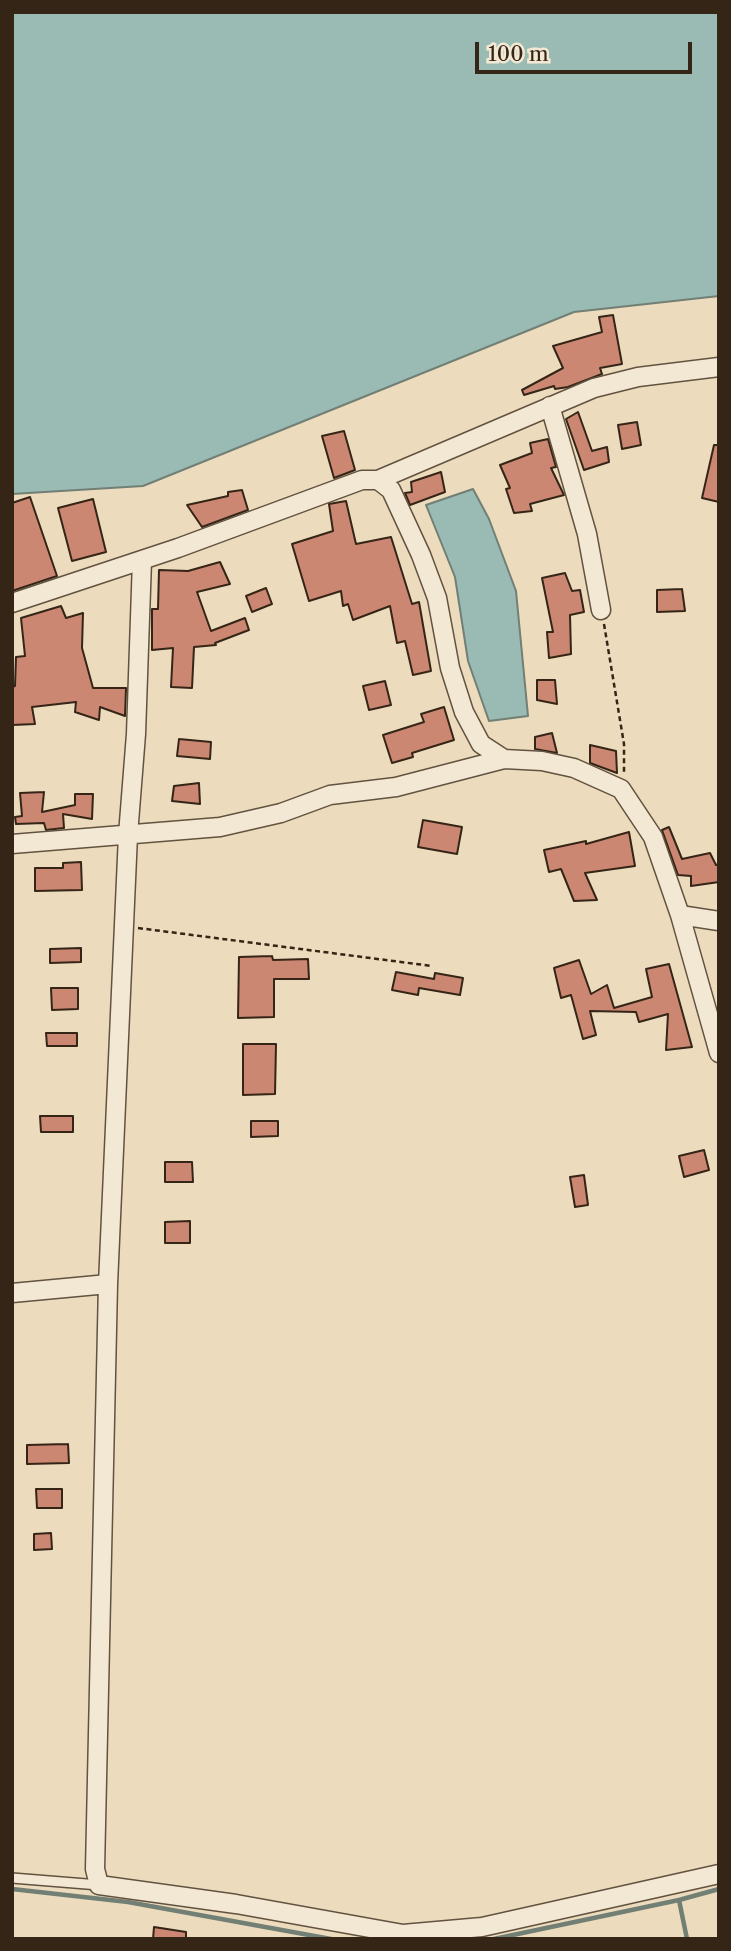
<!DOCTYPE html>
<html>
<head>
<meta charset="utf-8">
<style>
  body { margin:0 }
  #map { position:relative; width:731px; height:1951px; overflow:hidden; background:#ecdbbc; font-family:"Libre Caslon Text",serif }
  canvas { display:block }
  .frame { position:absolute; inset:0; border:14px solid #342516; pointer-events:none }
  .scale { position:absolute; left:475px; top:42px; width:217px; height:32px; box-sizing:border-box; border:4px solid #342516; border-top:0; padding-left:9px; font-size:21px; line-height:24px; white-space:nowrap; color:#342516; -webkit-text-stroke:5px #f3e8d3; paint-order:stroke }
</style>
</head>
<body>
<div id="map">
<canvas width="731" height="1951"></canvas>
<div class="frame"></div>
<div class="scale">100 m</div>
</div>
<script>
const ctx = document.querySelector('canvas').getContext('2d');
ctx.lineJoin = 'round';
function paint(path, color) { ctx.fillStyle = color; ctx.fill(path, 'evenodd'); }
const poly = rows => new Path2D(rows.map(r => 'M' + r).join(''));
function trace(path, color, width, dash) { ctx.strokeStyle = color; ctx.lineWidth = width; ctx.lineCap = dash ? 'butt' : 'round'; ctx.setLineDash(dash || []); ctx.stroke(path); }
const water = poly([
  [12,12,719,12,719,296,574,312,143,486,12,494,12,12],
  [473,489,489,519,516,591,528,716,489,721,468,661,455,577,426,505,473,489]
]);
paint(water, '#99bbb4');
trace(water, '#717f75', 2);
trace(poly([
  [12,1889,128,1902,331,1939],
  [679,1900,687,1939],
  [494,1939,679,1900,719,1889]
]), '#717f75', 4.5);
const building = poly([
  [613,315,622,364,600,368,602,374,568,387,555,389,554,386,524,395,522,390,563,368,553,346,602,332,599,317,613,315],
  [578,412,592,451,607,447,609,462,584,470,566,419,578,412],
  [637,422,641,445,622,449,618,425,637,422],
  [344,431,355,470,334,478,322,436,344,431],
  [548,439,556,467,551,468,564,495,530,504,532,511,514,513,506,489,510,488,500,465,532,453,530,443,548,439],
  [714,445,719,445,719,502,702,498,714,445],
  [441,472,445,492,410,505,405,493,412,492,411,482,441,472],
  [242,490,248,510,202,527,187,505,228,496,228,492,242,490],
  [30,497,57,576,12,591,12,503,30,497],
  [93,499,106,552,72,561,58,508,93,499],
  [346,501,356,544,391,537,412,604,419,602,431,671,413,675,405,641,397,643,390,606,353,620,348,604,343,606,341,591,309,601,292,544,333,531,329,504,346,501],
  [220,562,230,584,197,592,211,631,245,618,249,630,215,643,216,645,194,647,192,688,171,687,173,648,152,650,152,609,158,609,159,570,188,571,220,562],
  [565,573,572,591,580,590,584,612,570,615,571,654,549,658,547,632,553,632,542,578,565,573],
  [266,588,272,604,252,612,246,596,266,588],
  [682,589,685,611,657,612,657,590,682,589],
  [61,606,66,618,83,613,82,648,93,688,126,688,125,716,100,707,99,720,75,712,76,702,32,707,35,724,12,725,12,687,15,686,16,657,25,656,21,618,61,606],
  [537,680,555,680,557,704,537,700,537,680],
  [385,681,391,705,369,710,363,686,385,681],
  [444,707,454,740,412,753,413,757,392,763,383,735,424,722,421,714,444,707],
  [552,733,557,753,535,749,535,737,552,733],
  [179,739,211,742,210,759,177,756,179,739],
  [590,745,616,751,617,773,590,763,590,745],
  [199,783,200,804,172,801,174,786,199,783],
  [44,792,42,812,75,805,75,794,93,794,92,819,63,814,64,828,46,830,44,823,16,824,15,817,22,816,20,793,44,792],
  [423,820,462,827,457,854,418,847,423,820],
  [669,827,682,859,710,853,716,865,719,864,719,882,691,886,691,876,678,875,662,830,669,827],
  [629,832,635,866,585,873,597,900,574,901,561,869,549,872,544,850,586,841,586,844,629,832],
  [81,862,82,890,35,891,35,868,63,868,63,863,81,862],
  [81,948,81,962,50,963,50,949,81,948],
  [272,956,273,960,308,959,309,979,274,979,274,1017,238,1018,239,957,272,956],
  [579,960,591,994,607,985,614,1008,652,997,646,969,669,964,692,1047,666,1050,668,1014,639,1022,636,1012,590,1011,596,1035,583,1039,571,995,561,998,554,968,579,960],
  [396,972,434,979,435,973,463,978,460,995,419,988,418,995,392,990,396,972],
  [51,988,78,988,78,1009,52,1010,51,988],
  [46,1033,77,1033,77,1046,47,1046,46,1033],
  [243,1044,276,1044,275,1094,243,1095,243,1044],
  [40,1116,73,1116,73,1132,41,1132,40,1116],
  [251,1121,278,1121,278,1136,251,1137,251,1121],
  [704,1150,709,1170,684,1177,679,1156,704,1150],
  [165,1162,192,1162,193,1182,165,1182,165,1162],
  [584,1175,588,1205,575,1207,570,1177,584,1175],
  [190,1221,190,1243,165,1243,165,1222,190,1221],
  [68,1444,69,1463,27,1464,27,1445,68,1444],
  [36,1489,62,1489,62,1508,37,1508,36,1489],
  [51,1533,52,1549,34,1550,34,1534,51,1533],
  [154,1927,186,1932,186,1939,153,1939,154,1927]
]);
paint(building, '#cc8772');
trace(building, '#342516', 2);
const lane = poly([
  [12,1878,99,1885]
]);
const street = poly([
  [550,406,587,534,601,610],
  [378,480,594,388,638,377,719,367],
  [142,560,136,734,128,835,108,1284,95,1869,99,1885,236,1904,403,1934,482,1927,719,1874],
  [12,603,178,548,362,480,378,480,391,490,421,555,437,598,450,668,464,712,481,744,504,759],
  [12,844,220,827,281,813,330,795,396,787,504,759,542,761,574,768,621,789,653,837,680,915,719,1053],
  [680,915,719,921],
  [12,1293,108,1284]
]);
trace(lane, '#625240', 12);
trace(street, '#625240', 21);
trace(poly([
  [604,624,624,744,624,773],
  [138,928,432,966]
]), '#342516', 2.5, [5, 3.5]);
trace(lane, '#f3e8d3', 9);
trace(street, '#f3e8d3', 18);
</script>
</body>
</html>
